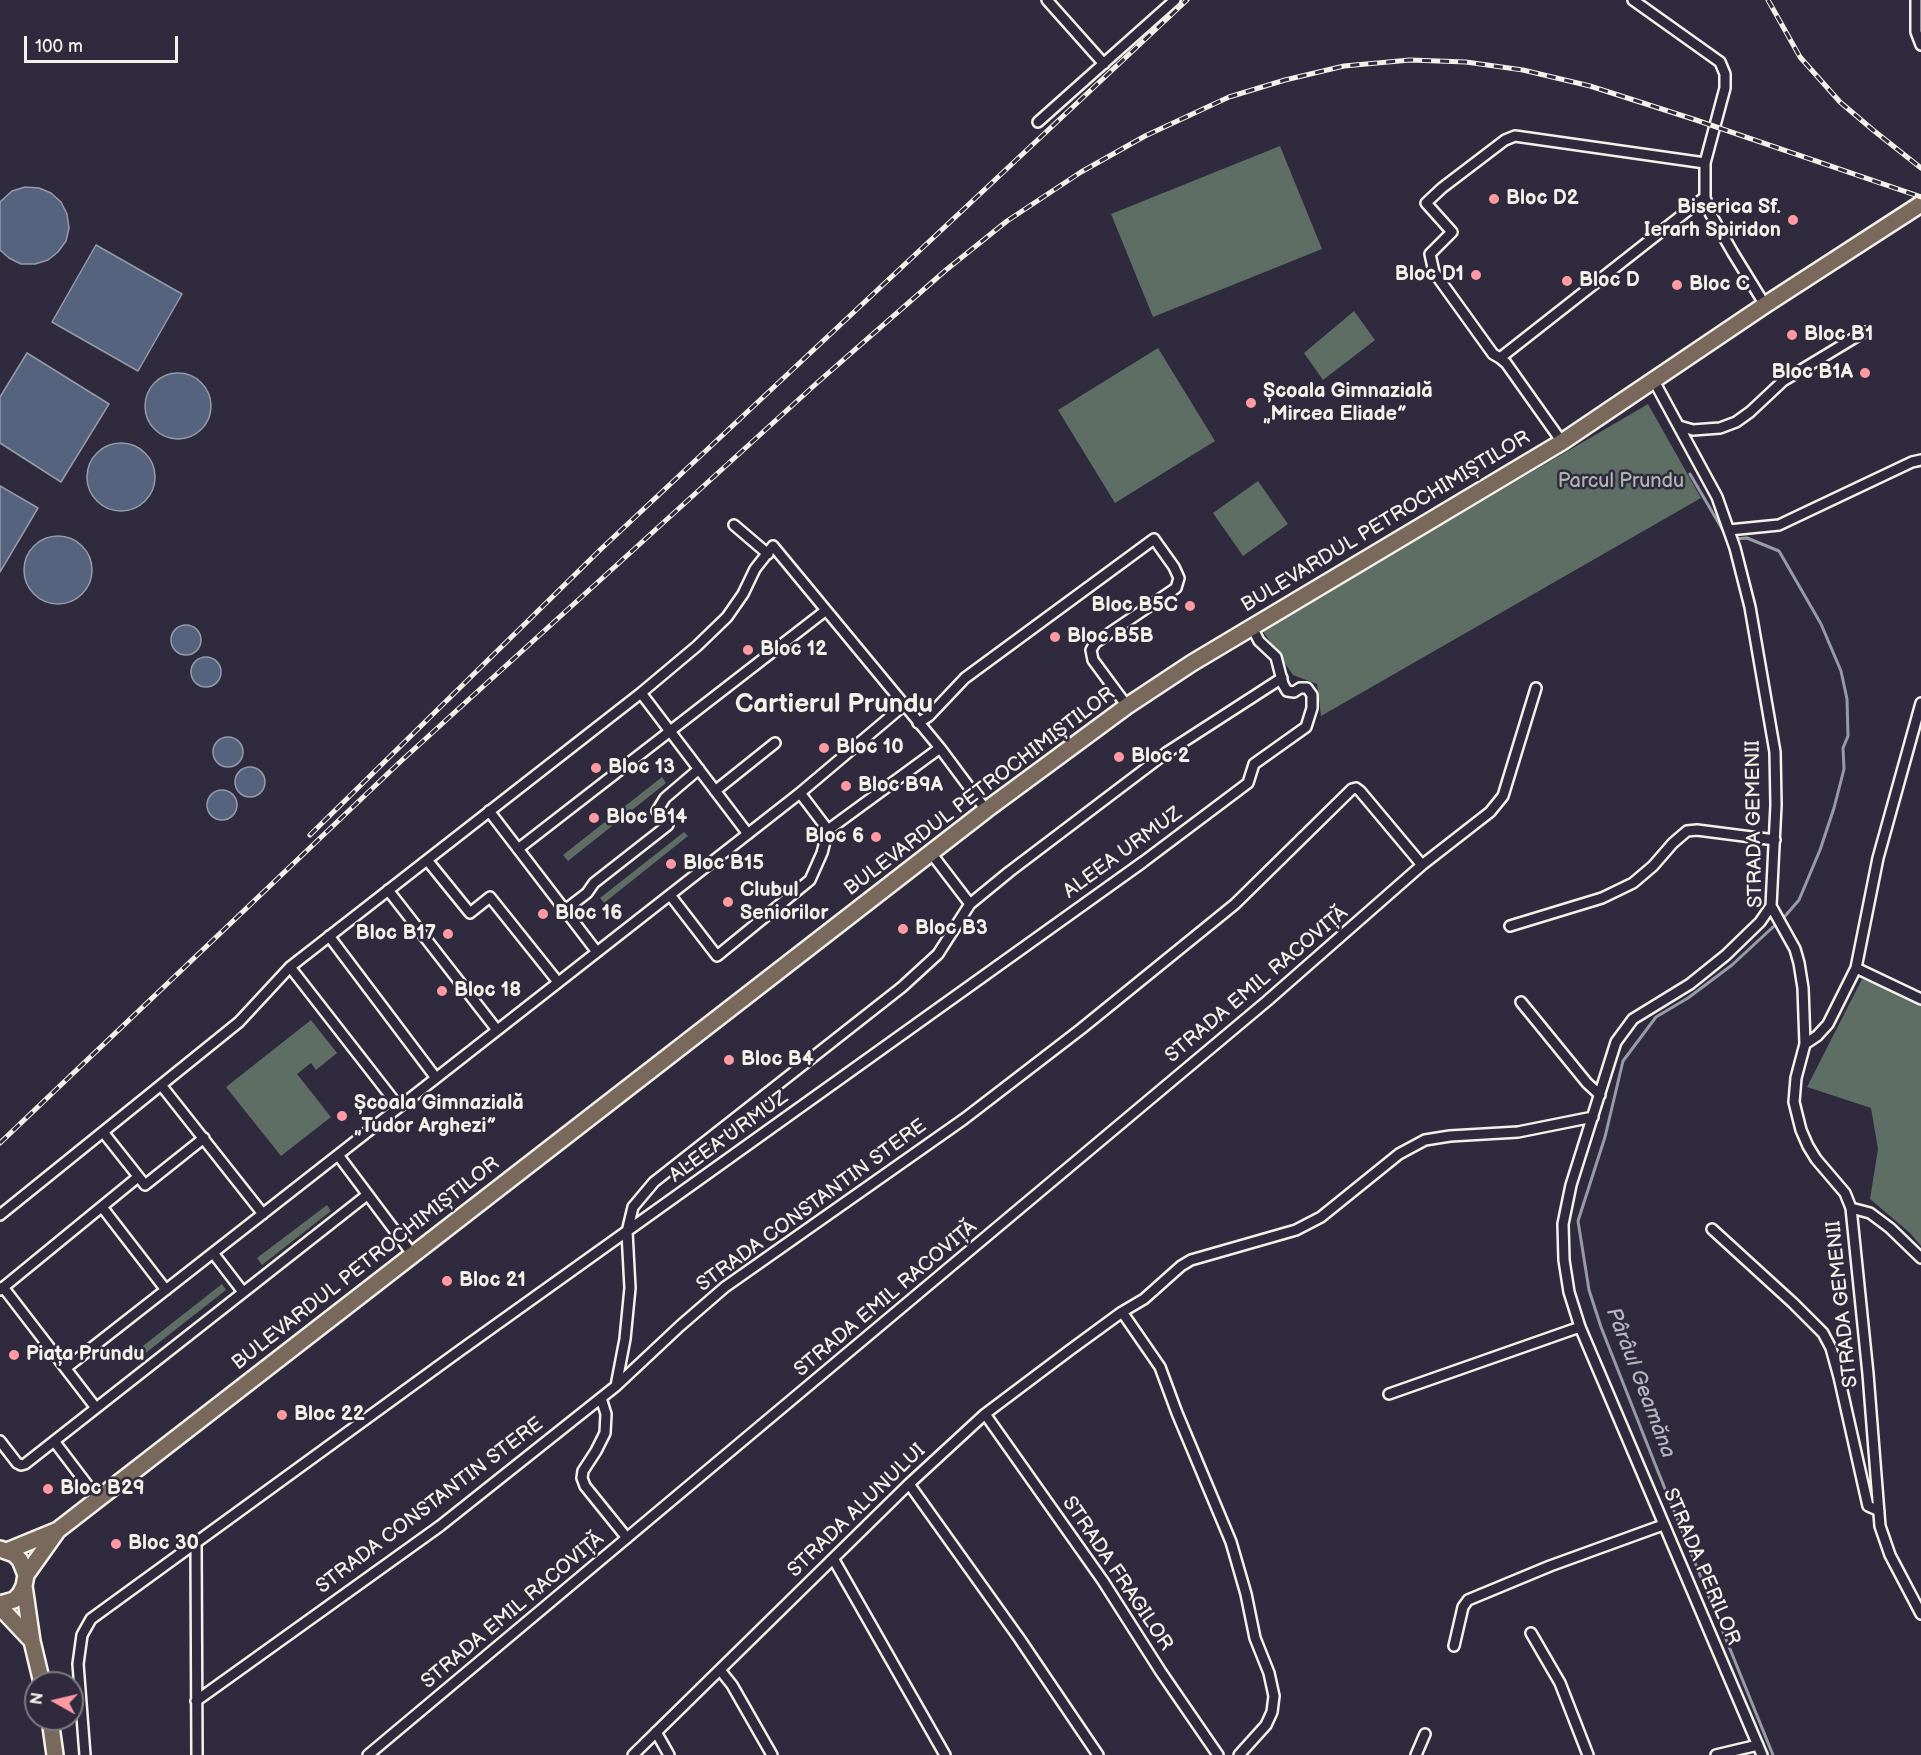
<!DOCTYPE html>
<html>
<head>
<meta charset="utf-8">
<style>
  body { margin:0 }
  #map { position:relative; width:1921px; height:1755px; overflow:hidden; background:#2f2a3d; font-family:"Balsamiq Sans",sans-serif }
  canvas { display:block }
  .north { position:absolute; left:24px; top:1671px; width:60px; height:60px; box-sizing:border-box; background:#2f2a3d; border:2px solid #7e7a81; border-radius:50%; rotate:278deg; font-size:16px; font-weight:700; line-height:24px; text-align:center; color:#f4f1e8 }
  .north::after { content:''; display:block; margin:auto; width:21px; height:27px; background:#ff9aa2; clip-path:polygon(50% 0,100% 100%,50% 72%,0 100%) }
  .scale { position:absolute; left:24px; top:36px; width:154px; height:27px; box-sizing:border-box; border:3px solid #f4f1e8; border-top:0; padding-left:8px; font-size:18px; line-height:21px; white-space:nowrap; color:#f4f1e8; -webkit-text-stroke:4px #2f2a3d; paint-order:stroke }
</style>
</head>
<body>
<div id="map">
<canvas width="1921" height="1755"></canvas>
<div class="north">N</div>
<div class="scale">100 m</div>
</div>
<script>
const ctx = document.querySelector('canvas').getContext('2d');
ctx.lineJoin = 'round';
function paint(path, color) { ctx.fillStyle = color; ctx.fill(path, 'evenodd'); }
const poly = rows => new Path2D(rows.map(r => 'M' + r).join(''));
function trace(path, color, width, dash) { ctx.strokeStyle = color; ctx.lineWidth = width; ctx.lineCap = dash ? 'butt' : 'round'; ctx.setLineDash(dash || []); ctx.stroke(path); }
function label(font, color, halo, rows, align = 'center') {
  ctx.font = font + ' "Balsamiq Sans",sans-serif'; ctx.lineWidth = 5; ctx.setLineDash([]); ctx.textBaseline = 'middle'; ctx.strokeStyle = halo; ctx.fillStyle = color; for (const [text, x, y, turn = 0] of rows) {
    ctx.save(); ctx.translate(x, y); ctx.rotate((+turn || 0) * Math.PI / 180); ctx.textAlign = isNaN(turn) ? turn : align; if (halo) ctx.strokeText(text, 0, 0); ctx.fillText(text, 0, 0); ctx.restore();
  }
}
paint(poly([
  [1280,146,1322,249,1153,317,1111,214],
  [1354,311,1375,340,1323,380,1304,353],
  [1158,348,1215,441,1115,503,1058,410],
  [1648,404,1701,498,1321,716,1317,684,1293,675,1262,630],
  [1258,481,1288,524,1243,556,1213,513],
  [662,777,666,783,568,861,563,855],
  [684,832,688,836,604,903,600,898],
  [1862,979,1921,1002,1921,1246,1910,1233,1870,1199,1878,1149,1871,1108,1807,1087],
  [311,1020,337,1053,316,1070,311,1063,297,1074,331,1117,281,1156,226,1087],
  [327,1205,331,1211,262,1265,257,1258],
  [222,1284,226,1290,138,1359,134,1353]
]), '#5e6e64');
const water = poly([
  [25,187,39,188,51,193,61,202,67,214,69,228,66,241,58,252,48,260,35,264,21,264,9,258,0,250,0,202,12,191,25,187],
  [96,245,182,294,138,371,52,322,96,245],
  [27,353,109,404,61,482,0,443,0,397,27,353],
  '145 406a33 33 0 1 1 66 0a33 33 0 1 1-66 0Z',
  '87 477a34 34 0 1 1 68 0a34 34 0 1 1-68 0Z',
  [0,486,38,508,0,572,0,486],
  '24 570a34 34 0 1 1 68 0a34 34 0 1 1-68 0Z',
  '171 640a15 15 0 1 1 30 0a15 15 0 1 1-30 0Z',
  '191 672a15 15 0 1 1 30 0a15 15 0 1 1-30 0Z',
  '213 752a15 15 0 1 1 30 0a15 15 0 1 1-30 0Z',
  '235 782a15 15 0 1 1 30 0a15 15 0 1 1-30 0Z',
  '207 805a15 15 0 1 1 30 0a15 15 0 1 1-30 0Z'
]);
paint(water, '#55637e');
trace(water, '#959ca8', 1.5);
trace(poly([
  [1690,474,1728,539],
  [1734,539,1747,538,1779,551,1821,624,1841,671,1847,699,1848,736,1843,748,1844,769,1834,808,1820,850,1799,900,1786,915,1732,965,1688,998,1656,1017,1623,1061,1605,1137,1578,1221,1589,1290,1601,1327,1657,1469,1773,1755]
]), '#959ca8', 3);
const street = poly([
  [1047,0,1104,64],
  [1633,0,1720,62,1725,74,1725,88,1705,163,1705,197,1710,213,1733,253,1765,305],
  [1916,0,1916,32,1921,45],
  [1038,122,1175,0],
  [1500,358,1493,354,1434,272,1430,254,1452,232,1426,203,1442,188,1505,140,1515,136,1705,163],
  [1654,381,1717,497,1735,548,1750,607,1775,752,1776,805,1771,906,1795,949,1799,963,1803,988,1805,1044,1796,1078,1794,1102,1801,1130,1808,1146,1816,1159,1845,1193,1851,1208,1868,1374,1880,1526,1890,1555,1921,1614],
  [1679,426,1693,430,1720,428,1736,422,1750,412,1783,381,1864,332],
  [1562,442,1506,363,1500,358,1705,197],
  [734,525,768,554],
  [1729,530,1779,525,1912,462,1921,460],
  [641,693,748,834],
  [918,723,929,716,965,678,1154,539,1174,567,1179,578,1176,588,1095,643,1091,650,1093,660,1127,706],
  [715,791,775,743],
  [800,793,828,830],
  [489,811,597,952],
  [518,849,825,611],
  [427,860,470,913,490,897,558,982],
  [388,890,497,1030],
  [670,895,717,956,810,880,822,853,828,830,940,748],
  [970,904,1009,872,1166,753,1282,678],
  [565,910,587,893,594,883,668,825,657,811,665,798,699,769],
  [1510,926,1602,898,1633,883,1653,866,1673,843,1687,831,1697,830,1775,840],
  [329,936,436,1078],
  [290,967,399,1107],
  [1856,968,1921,999],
  [1521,1002,1587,1083,1600,1095],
  [1805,1044,1817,1036,1828,1024,1856,968,1878,858,1921,703],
  [161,1085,263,1214],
  [103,1132,145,1185,204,1138],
  [338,1155,413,1255],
  [102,1207,166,1290],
  [1851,1208,1870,1213,1890,1228,1921,1258],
  [0,1215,239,1022,290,967,641,693,697,646,727,617,743,594,755,569,773,546,940,748,986,810],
  [1712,1229,1793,1303,1823,1333,1831,1348,1839,1377,1868,1506,1879,1511],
  [213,1253,243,1292],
  [3,1287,96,1408],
  [0,1290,138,1177],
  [1122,1312,1160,1367,1177,1413,1231,1542,1246,1594,1255,1638,1269,1673,1274,1696,1272,1712,1266,1725,1239,1755],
  [66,1368,800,793,903,706],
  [616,1386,625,1339,630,1288,627,1232,633,1207,654,1182,902,987,938,954,970,904,931,853],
  [1389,1394,1580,1327],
  [601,1398,606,1414,605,1433,596,1451,583,1471,582,1478,585,1486,627,1538],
  [985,1414,1103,1581,1161,1672,1218,1755],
  [0,1441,17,1463,21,1465,25,1464,367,1195],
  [54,1441,98,1499],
  [909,1484,1019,1638,1098,1755],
  [196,1543,197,1755],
  [834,1560,945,1755],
  [1531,1633,1560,1683,1588,1755],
  [1454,1646,1463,1607,1468,1600,1550,1566,1663,1525],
  [720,1670,732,1685,772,1755],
  [196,1701,440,1526,616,1386,680,1326,725,1287,964,1119,1081,1029,1235,904,1352,789,1356,788,1360,791,1422,865],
  [656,1732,669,1755],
  [85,1755,78,1664,82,1635,91,1619,458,1352,1143,862,1248,783,1254,764,1306,727,1312,708,1312,695,1307,688,1300,688,1294,692,1287,691,1283,684,1276,657,1259,641,1252,627],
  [368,1755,1267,1001,1422,865,1490,812,1503,796,1536,688],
  [633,1755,909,1484,985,1414,1070,1350,1122,1312,1144,1299,1181,1266,1191,1260,1296,1230,1321,1217,1399,1154,1425,1140,1450,1136,1518,1132,1593,1117],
  [1416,1755,1425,1734],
  [1716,1755,1758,1745],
  [1762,1755,1580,1327,1569,1292,1564,1260,1563,1224,1571,1185,1616,1042,1633,1019,1690,984,1726,955,1760,922,1771,906]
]);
const primary = poly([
  [0,1549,14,1554,20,1560,26,1575,24,1586,20,1594,14,1600,0,1604],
  [7,1551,58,1530,986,810,1127,706,1192,663,1562,442,1765,305,1921,204],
  [26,1575,58,1530],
  [24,1586,32,1641,42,1683],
  [0,1607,32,1641],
  [50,1719,55,1755]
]);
trace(street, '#f4f1e8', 14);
trace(primary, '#f4f1e8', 20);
trace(street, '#2f2a3d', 9);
trace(primary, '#78695c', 15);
const rail = poly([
  [1768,0,1800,57,1840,102,1873,130,1921,168],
  [310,835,601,549,1187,0],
  [0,1143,400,762,818,382,946,270,1007,221,1081,172,1145,136,1229,97,1285,80,1344,66,1410,60,1466,62,1523,70,1590,86,1696,120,1921,197]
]);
trace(rail, '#f4f1e8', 5);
trace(rail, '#2f2a3d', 3, [9]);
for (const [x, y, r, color] of [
  [1494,199,6,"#ff9aa2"],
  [1793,220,6,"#ff9aa2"],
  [1476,275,6,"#ff9aa2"],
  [1567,281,6,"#ff9aa2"],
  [1677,285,6,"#ff9aa2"],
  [1792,335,6,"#ff9aa2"],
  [1865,373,6,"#ff9aa2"],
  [1251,403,6,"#ff9aa2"],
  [1190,606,6,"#ff9aa2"],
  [1055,637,6,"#ff9aa2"],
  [748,650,6,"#ff9aa2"],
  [824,748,6,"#ff9aa2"],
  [1119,757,6,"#ff9aa2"],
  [596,768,6,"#ff9aa2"],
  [846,786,6,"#ff9aa2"],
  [594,818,6,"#ff9aa2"],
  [876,837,6,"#ff9aa2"],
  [671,864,6,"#ff9aa2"],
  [728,902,6,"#ff9aa2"],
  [543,914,6,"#ff9aa2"],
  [903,929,6,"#ff9aa2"],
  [448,934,6,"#ff9aa2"],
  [442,991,6,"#ff9aa2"],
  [729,1060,6,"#ff9aa2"],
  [342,1116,6,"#ff9aa2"],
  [447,1281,6,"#ff9aa2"],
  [14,1355,6,"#ff9aa2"],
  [282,1415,6,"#ff9aa2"],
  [48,1489,6,"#ff9aa2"],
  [116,1544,6,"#ff9aa2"]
]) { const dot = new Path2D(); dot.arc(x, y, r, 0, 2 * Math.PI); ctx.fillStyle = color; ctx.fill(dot); trace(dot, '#2f2a3d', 2); }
label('bold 20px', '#f4f1e8', '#2f2a3d', [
  ["Bloc D2",1506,199],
  ["Biserica Sf.",1781,208,"right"],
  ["Ierarh Spiridon",1781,231,"right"],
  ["Bloc D1",1464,275,"right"],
  ["Bloc D",1579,281],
  ["Bloc C",1689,285],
  ["Bloc B1",1804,335],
  ["Bloc B1A",1853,373,"right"],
  ["Școala Gimnazială",1263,392],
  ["„Mircea Eliade”",1263,415],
  ["Bloc B5C",1178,606,"right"],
  ["Bloc B5B",1067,637],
  ["Bloc 12",760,650],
  ["Bloc 10",836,748],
  ["Bloc 2",1131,757],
  ["Bloc 13",608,768],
  ["Bloc B9A",858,786],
  ["Bloc B14",606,818],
  ["Bloc 6",864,837,"right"],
  ["Bloc B15",683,864],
  ["Clubul",740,891],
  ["Seniorilor",740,914],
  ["Bloc 16",555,914],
  ["Bloc B3",915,929],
  ["Bloc B17",436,934,"right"],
  ["Bloc 18",454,991],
  ["Bloc B4",741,1060],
  ["Școala Gimnazială",354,1104],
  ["„Tudor Arghezi”",354,1127],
  ["Bloc 21",459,1281],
  ["Piața Prundu",26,1355],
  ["Bloc 22",294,1415],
  ["Bloc B29",60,1489],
  ["Bloc 30",128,1544]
], 'left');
label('20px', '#b0b6ad', '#2f2a3d', [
  ["Parcul Prundu",1621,482]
]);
label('20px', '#f4f1e8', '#2f2a3d', [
  ["BULEVARDUL PETROCHIMIȘTILOR",1386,522,-31],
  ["BULEVARDUL PETROCHIMIȘTILOR",980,792,-37],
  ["STRADA GEMENII",1755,824,-91],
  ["ALEEA URMUZ",1123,853,-36],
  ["STRADA EMIL RACOVIȚĂ",1257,985,-40],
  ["ALEEA URMUZ",729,1137,-36],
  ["STRADA CONSTANTIN STERE",812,1206,-36],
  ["BULEVARDUL PETROCHIMIȘTILOR",366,1264,-38],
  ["STRADA EMIL RACOVIȚĂ",886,1299,-40],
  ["STRADA GEMENII",1843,1304,-96],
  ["STRADA CONSTANTIN STERE",430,1506,-37],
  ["STRADA ALUNULUI",857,1511,-44],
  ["STRADA PERILOR",1701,1567,67],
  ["STRADA FRAGILOR",1117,1574,56],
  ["STRADA EMIL RACOVIȚĂ",513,1611,-40]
]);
label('italic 21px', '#b4b8be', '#2f2a3d', [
  ["Pârâul Geamăna",1640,1383,69]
]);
label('bold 26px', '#f4f1e8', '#2f2a3d', [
  ["Cartierul Prundu",834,705]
]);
</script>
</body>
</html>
